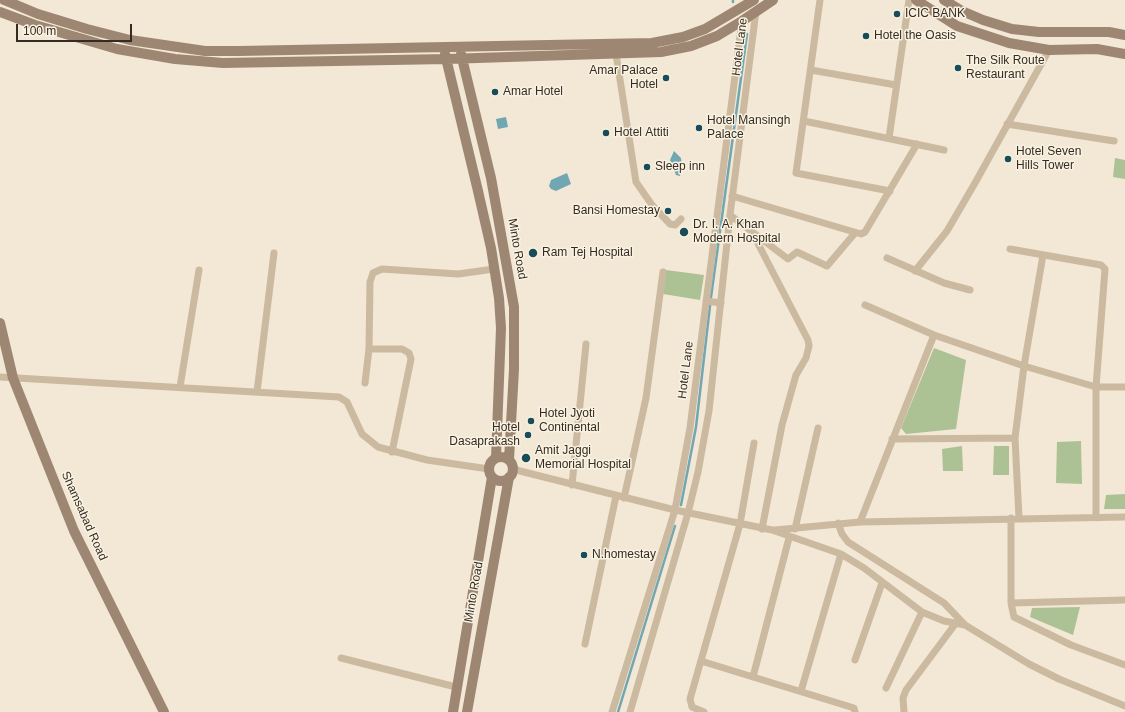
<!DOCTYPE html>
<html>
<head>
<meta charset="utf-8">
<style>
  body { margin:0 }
  #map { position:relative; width:1125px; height:712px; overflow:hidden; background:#f2e8d5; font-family:Arial,sans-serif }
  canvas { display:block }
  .scale { position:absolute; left:16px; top:24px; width:116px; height:18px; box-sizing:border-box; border:2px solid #342b24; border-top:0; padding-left:5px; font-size:12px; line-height:14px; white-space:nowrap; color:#342b24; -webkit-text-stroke:3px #faf2e1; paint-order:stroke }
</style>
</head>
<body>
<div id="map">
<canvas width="1125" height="712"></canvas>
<div class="scale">100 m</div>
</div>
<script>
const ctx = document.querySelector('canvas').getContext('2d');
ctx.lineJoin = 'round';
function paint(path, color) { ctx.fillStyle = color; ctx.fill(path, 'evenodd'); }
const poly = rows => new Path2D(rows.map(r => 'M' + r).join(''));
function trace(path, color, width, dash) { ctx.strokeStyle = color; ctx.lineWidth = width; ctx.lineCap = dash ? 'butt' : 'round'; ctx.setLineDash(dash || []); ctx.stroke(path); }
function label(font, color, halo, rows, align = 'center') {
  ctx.font = font + ' Arial,sans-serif'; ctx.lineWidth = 3; ctx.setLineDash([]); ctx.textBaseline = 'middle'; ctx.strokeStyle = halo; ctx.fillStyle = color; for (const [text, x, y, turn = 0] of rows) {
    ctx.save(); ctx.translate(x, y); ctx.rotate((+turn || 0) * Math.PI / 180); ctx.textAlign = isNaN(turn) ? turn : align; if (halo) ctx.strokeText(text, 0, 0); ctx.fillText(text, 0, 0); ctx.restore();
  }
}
paint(poly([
  [1115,158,1125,160,1125,179,1113,177],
  [666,270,704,275,700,300,663,294],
  [934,348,966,360,956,429,906,434,901,428],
  [1081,441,1082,484,1056,483,1057,442],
  [962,446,963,471,943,471,942,449],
  [994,446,1009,446,1009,475,993,475],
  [1125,494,1125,509,1104,509,1106,495],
  [1080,607,1073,635,1030,617,1032,608]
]), '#adc294');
paint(poly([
  [506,117,508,127,498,129,496,119],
  [674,151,681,158,682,168,680,176,676,175,670,160],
  [567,173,571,184,556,191,551,189,549,186,551,180]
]), '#71a7b2');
trace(poly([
  [733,2,733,0],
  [681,505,696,427,711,297,747,34],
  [618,712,675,526]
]), '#71a7b2', 2.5);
trace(poly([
  [820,0,796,173,890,191],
  [616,54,636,182,652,205,670,224,675,225,681,219],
  [811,70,896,85],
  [804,121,944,150],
  [1007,124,1114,141],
  [889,138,909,0],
  [732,196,861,234,865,232,917,144],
  [730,215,788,259,797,252,827,266,855,233],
  [753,234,808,340,809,346,806,358,796,375,782,425,762,529],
  [1010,249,1101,265,1105,269,1096,387,1096,518],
  [887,258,944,283,970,290],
  [915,271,947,231,975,183,1049,50],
  [706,301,721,303],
  [865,305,934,335],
  [369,349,402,349,409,353,411,359,392,452],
  [0,377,339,397,347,402,362,434,378,447,427,460,489,469],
  [365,383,369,349,370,282,373,273,382,269,458,274,494,269],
  [180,387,199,270],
  [257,392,274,253],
  [892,439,1015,438],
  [512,469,675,510,772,530,841,554,864,568,922,612,944,621,965,625],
  [572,485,586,344],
  [624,498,646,398,663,272],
  [1011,518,1011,603,1014,617,1071,645,1125,665],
  [1019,518,1015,438,1024,366,1043,255],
  [860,522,934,335,1024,366,1096,387,1125,387],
  [838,523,842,534,848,542,944,603,965,625,1029,664,1059,679,1125,706],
  [795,529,818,428],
  [775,530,860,522,1125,517],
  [1011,603,1125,600],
  [585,644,616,496],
  [341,658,456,687],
  [855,660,882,583],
  [701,661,854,708,855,712],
  [753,677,789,538],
  [886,688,922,612],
  [801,691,841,554],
  [612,712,675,510,690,428,742,21],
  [630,712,688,513,698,472,709,411,730,215,756,11],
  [704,712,692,707,690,699,740,524,754,443],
  [904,712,903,698,906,690,956,623]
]), '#cbb9a0', 7);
trace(poly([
  [4,0,38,14,87,29,130,40,205,51,239,51,652,43,683,37,705,29,754,0],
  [916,0,957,26,1009,43,1049,50,1097,49,1125,54],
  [944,0,962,11,983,20,1012,29,1039,32,1109,32,1125,35],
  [0,12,35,25,117,49,175,59,223,63,447,59,661,52,691,46,717,36,742,21,773,0],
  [445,54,478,191,491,248,499,298,501,328,496,458],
  [461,54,491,178,514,307,514,369,509,460],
  [0,323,13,378,74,531,164,712],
  '489 469a12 12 0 1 1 24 0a12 12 0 1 1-24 0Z',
  [453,712,492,477],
  [467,712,509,477]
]), '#9e8772', 10);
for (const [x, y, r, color] of [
  [897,14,4,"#174c58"],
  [866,36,4,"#174c58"],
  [958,68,4,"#174c58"],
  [666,78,4,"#174c58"],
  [495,92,4,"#174c58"],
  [699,128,4,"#174c58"],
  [606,133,4,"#174c58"],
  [1008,159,4,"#174c58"],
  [647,167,4,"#174c58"],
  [668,211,4,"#174c58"],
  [684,232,5,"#174c58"],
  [533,253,5,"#174c58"],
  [531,421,4,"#174c58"],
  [528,435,4,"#174c58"],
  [526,458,5,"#174c58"],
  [584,555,4,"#174c58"]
]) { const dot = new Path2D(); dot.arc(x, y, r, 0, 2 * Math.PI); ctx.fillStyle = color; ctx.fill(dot); trace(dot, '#faf2e1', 1.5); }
label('12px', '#342b24', '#faf2e1', [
  ["ICIC BANK",905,14],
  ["Hotel the Oasis",874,36],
  ["The Silk Route",966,61],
  ["Restaurant",966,75],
  ["Amar Palace",658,71,"right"],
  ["Hotel",658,85,"right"],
  ["Amar Hotel",503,92],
  ["Hotel Mansingh",707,121],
  ["Palace",707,135],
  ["Hotel Attiti",614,133],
  ["Hotel Seven",1016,152],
  ["Hills Tower",1016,166],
  ["Sleep inn",655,167],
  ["Bansi Homestay",660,211,"right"],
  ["Dr. I. A. Khan",693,225],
  ["Modern Hospital",693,239],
  ["Ram Tej Hospital",542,253],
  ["Hotel Jyoti",539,414],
  ["Continental",539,428],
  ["Hotel",520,428,"right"],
  ["Dasaprakash",520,442,"right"],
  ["Amit Jaggi",535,451],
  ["Memorial Hospital",535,465],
  ["N.homestay",592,555]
], 'left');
label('12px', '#342b24', '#faf2e1', [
  ["Hotel Lane",740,47,-83],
  ["Minto Road",517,249,80],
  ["Hotel Lane",686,370,-83],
  ["Shamsabad Road",84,516,66],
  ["Minto Road",474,592,-80]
]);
</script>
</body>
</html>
